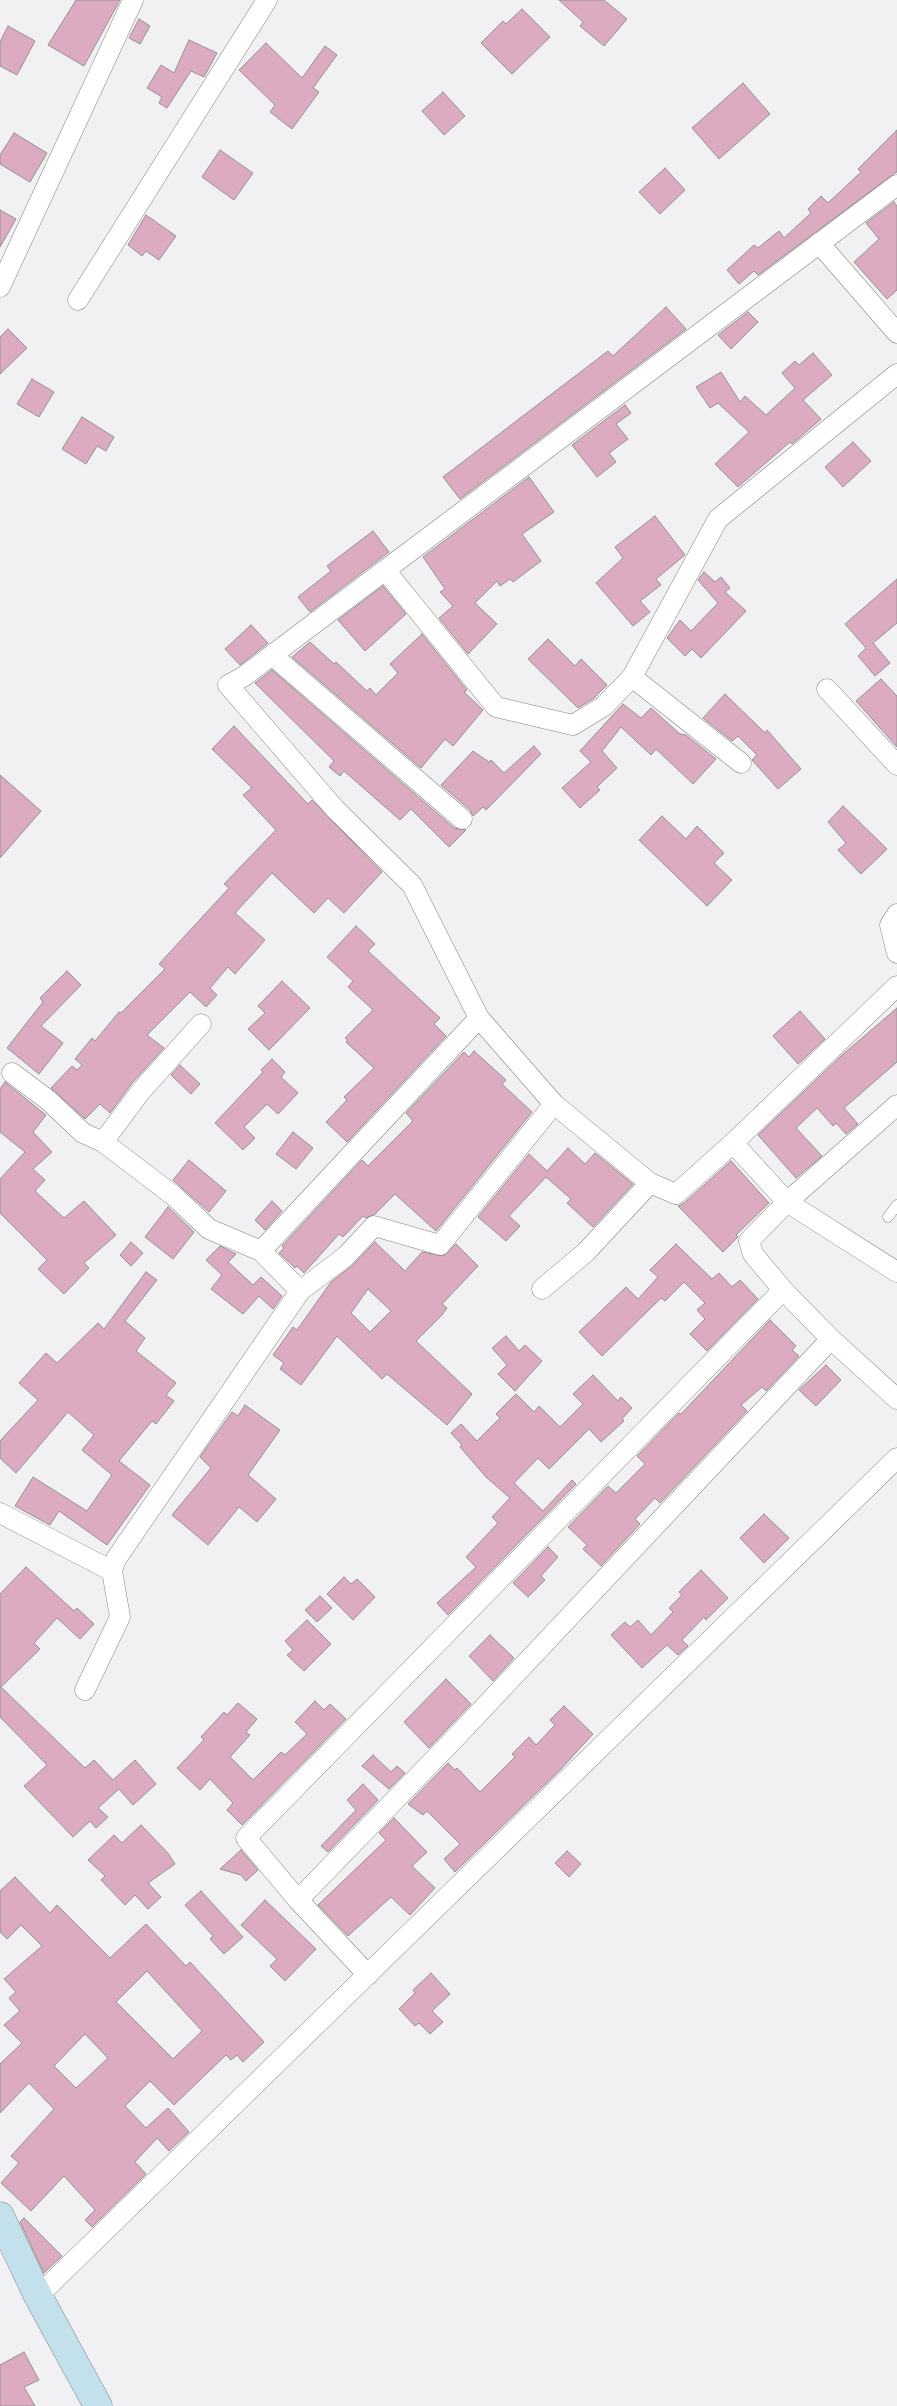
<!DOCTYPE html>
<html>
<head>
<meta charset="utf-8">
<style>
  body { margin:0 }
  canvas { display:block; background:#f1f1f3 }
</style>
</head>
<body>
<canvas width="897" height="2406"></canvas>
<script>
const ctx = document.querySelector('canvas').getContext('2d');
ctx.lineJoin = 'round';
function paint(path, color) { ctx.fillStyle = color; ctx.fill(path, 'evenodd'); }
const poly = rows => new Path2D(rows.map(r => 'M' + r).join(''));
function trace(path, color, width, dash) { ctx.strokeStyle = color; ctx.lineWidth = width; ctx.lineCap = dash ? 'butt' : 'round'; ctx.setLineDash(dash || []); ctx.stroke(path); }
const building = poly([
  [76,0,120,0,84,66,48,45,76,0],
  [559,0,604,0,627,19,604,46,580,26,583,22,559,0],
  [522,9,550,37,512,74,481,43,503,21,506,24,522,9],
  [139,19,150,26,140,44,129,38,139,19],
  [8,26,35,41,17,75,0,66,0,42,8,26],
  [189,40,217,53,204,77,191,71,167,108,159,103,162,97,147,88,161,65,174,73,189,40],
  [266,43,302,78,325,46,337,55,313,88,319,92,292,129,270,112,275,105,239,70,266,43],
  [743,83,770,114,719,159,692,128,743,83],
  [443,92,465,116,444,135,422,111,443,92],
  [897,130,897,172,895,173,758,275,754,271,739,284,727,270,754,245,758,248,779,231,784,238,811,213,808,209,821,196,828,203,861,172,858,169,897,130],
  [14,133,47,153,30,182,0,164,0,155,14,133],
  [220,150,253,173,234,200,202,177,220,150],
  [665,168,685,190,660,214,639,192,665,168],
  [894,202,897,206,897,290,887,299,854,262,879,239,866,223,894,202],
  [0,210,16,219,0,247,0,210],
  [146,215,176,236,159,260,146,251,142,256,128,245,146,215],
  [666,307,686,329,460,499,443,477,608,351,613,356,666,307],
  [748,312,758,322,731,349,718,335,748,312],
  [8,329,27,348,0,374,0,337,8,329],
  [813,353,832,375,803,400,821,419,792,444,790,442,738,487,715,464,749,432,718,403,710,408,696,387,721,372,740,402,745,396,766,415,795,388,782,373,795,361,799,365,813,353],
  [32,379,54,392,39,417,17,404,32,379],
  [625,405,631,413,616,424,628,439,609,453,616,462,597,477,572,445,625,405],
  [82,417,114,437,106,451,97,446,86,464,62,449,82,417],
  [853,442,871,461,843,487,825,467,853,442],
  [529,477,554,512,522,534,541,561,513,582,510,579,500,586,497,581,475,603,497,624,468,654,439,618,453,606,440,592,445,589,423,557,529,477],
  [655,516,685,555,656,579,661,585,640,601,650,612,633,626,596,583,623,558,615,547,655,516],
  [373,531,389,552,310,612,298,597,331,571,327,566,373,531],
  [704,572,715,582,721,577,730,588,725,592,746,611,701,658,692,649,685,656,667,638,680,620,691,631,718,603,698,580,704,572],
  [897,579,897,623,873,643,890,663,875,676,858,656,866,648,845,624,897,579],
  [383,586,406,614,365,651,338,620,383,586],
  [251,625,268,643,240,665,225,649,251,625],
  [422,634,467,690,464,692,483,710,453,746,445,739,421,768,292,657,310,642,334,664,336,662,367,691,370,688,376,695,398,673,390,664,422,634],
  [548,639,575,666,581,659,607,685,594,698,578,708,528,659,548,639],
  [272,670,454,828,466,830,449,847,411,809,400,820,344,771,340,776,329,767,334,761,255,683,272,670],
  [881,679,897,696,897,747,856,701,881,679],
  [725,694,765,733,767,730,801,769,778,789,752,760,757,755,738,736,732,741,703,718,725,694],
  [623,704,641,718,651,708,680,734,686,735,716,759,693,784,656,749,651,755,621,727,602,751,617,768,597,787,600,790,580,808,562,788,591,762,580,751,623,704],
  [234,726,308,804,312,800,382,872,344,913,328,898,314,913,272,873,235,913,265,940,235,974,228,967,210,988,217,995,206,1007,190,992,147,1035,164,1048,132,1083,110,1113,100,1104,85,1119,51,1088,72,1066,77,1070,82,1065,75,1059,92,1038,95,1041,119,1012,121,1013,165,969,159,964,229,888,224,884,276,830,243,795,252,788,212,749,234,726],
  [534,746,541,754,486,810,483,807,473,816,470,810,441,785,473,751,489,762,491,760,504,773,534,746],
  [0,775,41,811,0,858,0,775],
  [843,806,887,849,861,874,838,850,846,843,828,822,843,806],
  [662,816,686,839,697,826,724,853,714,863,732,880,707,906,639,840,662,816],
  [356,926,375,944,368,951,440,1018,434,1024,446,1036,347,1142,326,1122,347,1100,344,1097,374,1068,346,1042,348,1040,345,1038,373,1010,348,987,353,981,327,957,356,926],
  [67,971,81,985,41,1026,63,1043,39,1074,7,1048,43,1002,40,998,67,971],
  [282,981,310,1008,269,1050,248,1029,265,1013,258,1006,282,981],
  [897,1008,897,1062,844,1108,858,1124,846,1134,836,1123,833,1126,817,1108,796,1128,822,1156,796,1178,758,1135,841,1056,897,1008],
  [800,1011,825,1039,798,1064,773,1036,800,1011],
  [474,1051,506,1080,502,1084,532,1112,436,1231,395,1194,375,1214,366,1218,363,1216,343,1237,339,1234,304,1273,297,1266,295,1268,279,1253,284,1248,282,1246,362,1160,368,1166,413,1121,406,1113,464,1052,469,1057,474,1051],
  [272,1059,285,1072,281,1077,298,1093,278,1114,267,1104,244,1127,255,1138,243,1150,215,1123,263,1072,261,1070,272,1059],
  [180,1065,200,1084,191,1094,171,1075,180,1065],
  [5,1082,46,1115,33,1132,52,1152,33,1169,45,1180,35,1191,64,1218,84,1201,116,1235,84,1263,89,1268,64,1294,38,1269,47,1260,0,1213,0,1179,25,1152,0,1132,0,1089,5,1082],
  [293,1132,313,1148,296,1169,276,1154,293,1132],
  [568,1148,585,1164,595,1153,633,1184,593,1227,567,1203,571,1199,546,1177,509,1216,520,1226,506,1241,478,1217,529,1154,547,1171,568,1148],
  [189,1160,226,1191,209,1212,173,1180,189,1160],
  [731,1161,769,1203,736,1235,738,1237,723,1252,678,1206,684,1203,731,1161],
  [272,1201,282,1211,265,1230,255,1220,272,1201],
  [168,1207,194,1232,173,1259,145,1237,168,1207],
  [131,1242,143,1253,131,1266,120,1255,131,1242],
  [375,1242,405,1271,422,1252,443,1256,456,1244,478,1266,442,1304,447,1308,442,1315,416,1341,472,1394,447,1425,387,1374,382,1379,337,1336,301,1385,280,1369,284,1363,273,1355,293,1327,297,1330,331,1282,353,1265,375,1242],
  [368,1289,391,1311,370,1332,351,1313,368,1289],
  [676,1244,712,1279,719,1273,732,1287,740,1280,758,1299,707,1351,690,1334,705,1319,697,1310,705,1303,684,1282,665,1301,661,1298,602,1356,579,1332,626,1287,638,1299,658,1277,650,1270,676,1244],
  [220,1246,236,1254,228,1262,253,1285,261,1277,282,1296,273,1309,259,1296,243,1314,211,1289,222,1275,206,1260,220,1246],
  [146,1272,157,1280,125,1321,145,1338,136,1351,176,1383,166,1395,174,1401,156,1424,152,1421,119,1461,150,1485,107,1545,59,1511,50,1525,15,1506,33,1477,87,1511,112,1475,82,1450,94,1435,68,1412,16,1473,0,1458,0,1441,38,1400,19,1383,46,1353,57,1363,98,1323,104,1329,146,1272],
  [770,1320,796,1346,792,1350,799,1356,766,1391,762,1387,741,1405,747,1411,660,1503,655,1498,635,1519,640,1524,601,1566,583,1549,587,1545,568,1527,608,1486,616,1493,645,1464,637,1456,679,1413,681,1414,770,1320],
  [506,1336,519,1351,525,1345,542,1361,515,1391,498,1374,507,1365,492,1348,506,1336],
  [826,1365,841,1380,816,1406,799,1390,826,1365],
  [593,1375,618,1401,621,1397,632,1408,622,1419,624,1421,601,1442,589,1429,549,1469,538,1458,514,1483,543,1511,572,1480,576,1484,448,1615,437,1603,476,1567,466,1557,498,1523,492,1517,510,1498,486,1477,460,1447,462,1445,451,1433,461,1424,477,1441,500,1418,496,1414,516,1394,534,1412,539,1406,560,1427,583,1404,573,1394,593,1375],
  [245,1405,280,1430,248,1475,276,1499,257,1522,239,1507,208,1545,172,1515,211,1468,200,1457,232,1412,238,1416,245,1405],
  [764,1514,789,1538,764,1563,740,1538,764,1514],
  [548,1547,558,1557,541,1576,545,1580,528,1597,513,1583,548,1547],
  [26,1567,74,1611,77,1608,94,1624,80,1639,57,1618,34,1643,40,1649,1,1687,85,1768,94,1760,113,1780,135,1760,156,1784,133,1805,119,1789,98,1808,108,1817,96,1828,90,1821,73,1837,24,1786,47,1765,0,1717,0,1594,26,1567],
  [701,1570,728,1598,706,1620,704,1617,682,1640,688,1646,678,1655,667,1645,642,1668,611,1635,625,1622,630,1627,638,1620,651,1635,673,1612,669,1608,682,1595,679,1592,701,1570],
  [344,1577,351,1584,357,1579,375,1597,353,1620,327,1594,344,1577],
  [320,1596,332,1608,317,1622,305,1610,320,1596],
  [307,1620,331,1644,304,1671,287,1655,293,1650,285,1641,307,1620],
  [490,1635,514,1658,493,1681,469,1656,490,1635],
  [446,1679,471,1704,429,1748,404,1722,446,1679],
  [315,1701,324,1710,330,1704,346,1719,242,1825,227,1810,233,1803,210,1779,200,1790,177,1768,204,1740,201,1737,224,1712,227,1715,238,1703,257,1719,246,1732,250,1735,230,1757,253,1780,281,1752,285,1755,307,1734,295,1722,315,1701],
  [564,1706,593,1734,560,1770,455,1872,444,1859,460,1844,427,1811,423,1815,408,1804,448,1763,455,1770,457,1768,480,1792,515,1757,512,1754,529,1737,536,1745,555,1725,550,1720,564,1706],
  [373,1755,391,1772,397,1766,405,1773,389,1789,362,1766,373,1755],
  [363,1784,378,1800,328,1852,321,1846,356,1810,347,1800,363,1784],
  [394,1818,427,1852,412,1866,435,1888,410,1915,391,1897,348,1936,318,1905,386,1840,379,1833,394,1818],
  [141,1825,167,1852,175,1864,148,1883,161,1897,148,1909,135,1895,125,1905,101,1880,105,1876,88,1860,114,1835,122,1843,141,1825],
  [241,1850,258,1870,246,1881,241,1875,220,1869,241,1850],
  [567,1851,581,1864,569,1877,555,1863,567,1851],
  [15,1877,50,1913,57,1905,110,1958,146,1924,186,1966,190,1962,264,2042,243,2062,237,2055,231,2060,226,2055,174,2105,150,2081,125,2106,146,2128,168,2108,189,2132,169,2151,157,2138,135,2162,146,2174,92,2227,85,2220,95,2210,64,2176,31,2211,1,2183,19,2163,11,2156,54,2109,29,2083,0,2113,0,2064,22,2043,4,2025,20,2011,9,1998,16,1992,4,1979,42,1946,21,1925,7,1939,0,1932,0,1891,15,1877],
  [147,1971,202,2031,173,2059,116,2002,147,1971],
  [85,2034,108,2058,76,2088,54,2066,85,2034],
  [201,1891,243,1937,224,1954,210,1939,213,1936,185,1905,201,1891],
  [265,1900,316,1949,285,1981,270,1966,277,1959,241,1925,265,1900],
  [431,1973,450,1994,432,2011,443,2022,430,2034,419,2023,415,2026,399,2009,415,1993,413,1990,431,1973],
  [24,2218,62,2256,44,2273,20,2222,24,2218],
  [24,2352,39,2380,24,2387,35,2406,0,2406,0,2365,24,2352]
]);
paint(building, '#ddabc1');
trace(building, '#949293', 1);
const lane = poly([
  [888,1217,897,1205]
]);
const street = poly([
  [897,185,243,677,228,685,335,809,412,885,479,1018,554,1104,650,1183,676,1194,733,1143,787,1202,897,1272],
  [819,243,897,333],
  [0,287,133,0],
  [78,300,267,0],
  [385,570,496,707,573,725,604,706,632,677,718,519,897,374],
  [272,655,462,819],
  [632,677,741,763],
  [827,689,897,765],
  [897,914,890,925,897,953],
  [12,1073,48,1100,83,1133,103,1142,174,1196,209,1229,261,1251],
  [897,1105,787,1202,749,1241,753,1254,783,1290,831,1339,897,1399],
  [103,1142,141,1091,201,1024],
  [733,1143,897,986],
  [542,1289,586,1252,650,1183],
  [300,1291,346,1256,374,1226,440,1245,554,1104],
  [0,1513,112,1571,116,1559,300,1291,261,1251,479,1018],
  [85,1690,120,1617,112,1571],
  [298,1900,458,1735,831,1339],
  [368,1975,298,1900,246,1838,783,1290],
  [38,2296,897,1458]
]);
const secondary = poly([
  [0,2216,38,2296,98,2406]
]);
trace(lane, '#848486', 11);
trace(street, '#848486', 21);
trace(secondary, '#848486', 29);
trace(lane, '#fff', 10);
trace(street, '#fff', 20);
trace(secondary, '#c3e0ed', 28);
</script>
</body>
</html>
